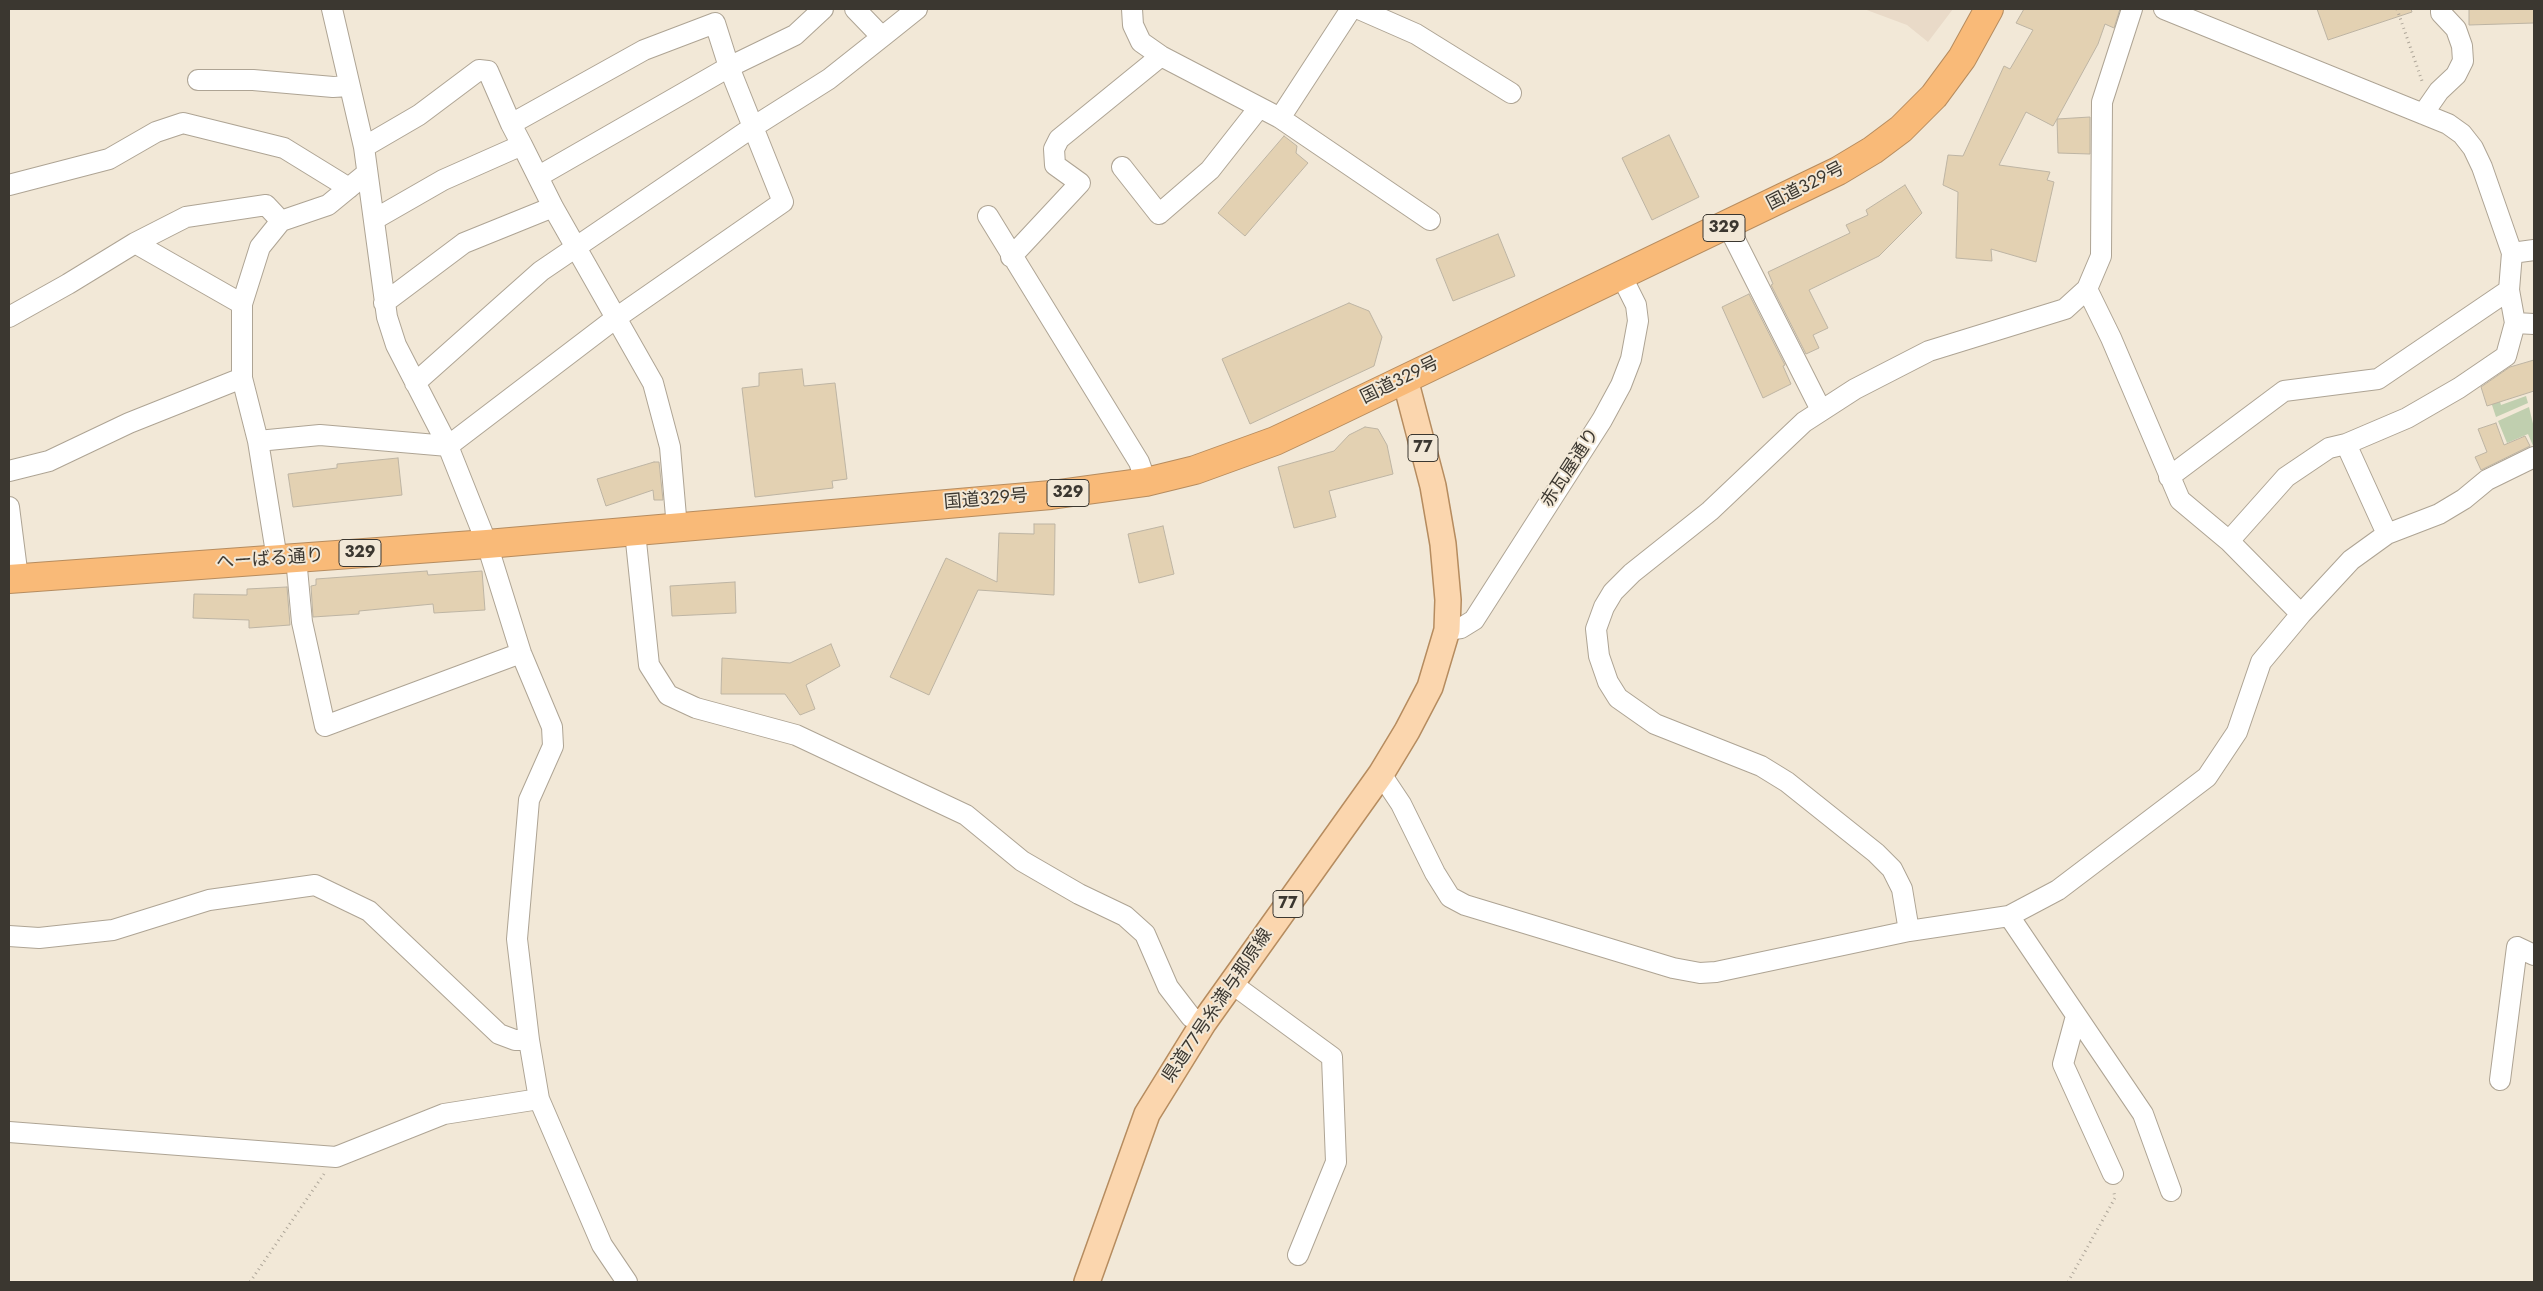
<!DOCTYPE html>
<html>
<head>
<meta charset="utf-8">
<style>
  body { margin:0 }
  #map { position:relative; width:2543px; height:1291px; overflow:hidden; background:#f2e8d7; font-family:Jost,sans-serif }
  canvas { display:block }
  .frame { position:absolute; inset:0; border:10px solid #3b3730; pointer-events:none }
</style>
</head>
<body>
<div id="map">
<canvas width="2543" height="1291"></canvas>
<div class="frame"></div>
</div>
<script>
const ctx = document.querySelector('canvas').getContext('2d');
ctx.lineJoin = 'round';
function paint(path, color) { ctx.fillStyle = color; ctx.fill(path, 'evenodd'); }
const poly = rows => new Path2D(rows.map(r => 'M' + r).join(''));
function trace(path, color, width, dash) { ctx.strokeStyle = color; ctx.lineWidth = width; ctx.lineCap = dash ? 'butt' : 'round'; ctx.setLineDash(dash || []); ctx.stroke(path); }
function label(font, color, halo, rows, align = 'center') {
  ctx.font = font + ' Jost,"Noto Sans JP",sans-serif'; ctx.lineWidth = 4; ctx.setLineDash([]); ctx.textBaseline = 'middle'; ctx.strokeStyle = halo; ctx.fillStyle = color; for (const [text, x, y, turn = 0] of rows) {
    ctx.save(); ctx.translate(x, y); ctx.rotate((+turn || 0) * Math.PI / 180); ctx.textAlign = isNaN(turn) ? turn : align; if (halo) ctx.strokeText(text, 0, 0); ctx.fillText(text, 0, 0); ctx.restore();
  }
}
paint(poly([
  [1864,9,1953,9,1928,42,1907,25]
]), '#e9dac8');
paint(poly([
  [2498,395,2501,405,2526,396,2528,403,2496,417,2490,399],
  [2529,407,2534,428,2534,448,2528,434,2507,443,2498,421]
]), '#c0cfaf');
const building = poly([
  [2024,9,2120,9,2114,28,2105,24,2098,44,2057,119,2090,117,2090,154,2058,153,2057,119,2053,126,2026,112,1999,165,2050,172,2047,180,2054,182,2036,262,1991,249,1992,261,1956,258,1958,192,1943,185,1948,155,1963,156,2004,66,2010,69,2033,30,2016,23,2024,9],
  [2317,9,2411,9,2412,12,2328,40,2317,9],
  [2469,9,2534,9,2534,23,2469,25,2469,9],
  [1669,135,1699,197,1652,220,1622,158,1669,135],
  [1284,136,1297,146,1296,153,1308,163,1245,236,1218,213,1284,136],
  [1905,185,1922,213,1879,256,1809,290,1828,328,1813,335,1819,348,1806,354,1771,285,1773,284,1768,272,1850,233,1846,225,1868,215,1866,210,1905,185],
  [1498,234,1515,276,1453,301,1436,259,1498,234],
  [1749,294,1785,365,1783,366,1791,384,1763,398,1722,307,1749,294],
  [1349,303,1369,311,1382,337,1374,366,1250,424,1222,359,1349,303],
  [2534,360,2534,391,2487,406,2481,387,2510,367,2534,360],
  [802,369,804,386,835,383,847,479,832,481,833,488,755,497,742,388,759,386,759,373,802,369],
  [2496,423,2504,445,2525,436,2530,446,2481,470,2475,457,2487,452,2478,429,2496,423],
  [1365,427,1378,429,1387,445,1393,474,1329,491,1336,517,1294,528,1278,467,1334,451,1349,435,1365,427],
  [398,458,402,495,293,507,288,474,337,468,337,464,398,458],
  [654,462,659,462,663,500,654,500,653,490,606,506,597,479,654,462],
  [1034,524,1055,524,1054,595,978,590,929,695,890,677,946,558,997,582,999,533,1034,534,1034,524],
  [1163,526,1174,574,1139,583,1128,534,1163,526],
  [427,571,428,575,482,571,485,610,434,613,433,604,359,611,359,614,313,617,311,586,316,585,316,579,427,571],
  [735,582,736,613,672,616,670,586,735,582],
  [287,587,290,625,249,628,249,620,193,618,194,594,247,595,247,589,287,587],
  [831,644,840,666,806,685,815,709,800,715,785,694,721,694,722,658,790,663,831,644]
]);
paint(building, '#e3d1b2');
trace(building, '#bdb4a3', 1);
const minor = poly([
  [332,9,364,147,387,317,396,345,448,446,487,544,521,653,552,727,553,746,529,800,517,939,529,1040,539,1099,602,1245,627,1282],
  [1132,9,1133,25,1141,42,1161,56,1280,118,1430,220],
  [1359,9,1416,34,1511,93],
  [2164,9,2448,124,2462,134,2473,148,2482,167,2512,253,2509,290,2515,323,2506,356,2459,388,2407,418,2346,444,2329,448,2286,477,2229,541],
  [882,37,917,9],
  [198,80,253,80,333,87,349,86],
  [2423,114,2439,91,2456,75,2463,61,2462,46,2456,29,2441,13,2441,9],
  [1280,118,1351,9],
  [364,147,419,115,479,70,488,71,511,124],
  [1122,167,1159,214,1210,170,1258,109],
  [539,176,729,67,795,35,823,9],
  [9,185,109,159,156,132,183,123,284,148,349,188],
  [988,216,1139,462,1146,482],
  [375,219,443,180,522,145,553,207,653,383,670,447,677,528],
  [1728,226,1821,410],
  [135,243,186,217,266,205,281,221],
  [2512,253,2534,250],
  [1011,257,1080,183,1055,165,1054,149,1059,139,1161,56],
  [2087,289,2111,338,2180,500,2229,541,2301,614],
  [384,303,464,243,553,207],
  [9,317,68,284,135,243,242,304],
  [2515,323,2534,324],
  [415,383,541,271,753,127,829,79,882,37,855,9],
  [258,441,320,435,448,446,616,318,783,202,729,67,715,23,644,50,511,124,522,145],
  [2346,444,2387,534],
  [9,471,49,461,129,423,242,378],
  [2169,477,2284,391,2378,379,2509,290],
  [9,507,18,578],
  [635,532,649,665,668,695,696,708,796,735,966,815,1022,861,1079,894,1125,916,1145,934,1168,987,1191,1017,1204,1022],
  [296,558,302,622,325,726,521,653],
  [277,559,258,441,242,378,242,304,260,247,281,221,328,205,367,173],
  [1447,630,1461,628,1474,620,1602,420,1621,385,1631,359,1638,321,1636,305,1622,277],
  [1381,774,1401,804,1435,873,1450,897,1465,905,1673,968,1700,973,1716,972,1909,931,2009,916,2058,890,2207,777,2237,732,2261,662,2301,614,2351,560,2387,534,2439,514,2464,499,2487,480,2534,457],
  [2009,916,2143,1114,2171,1191],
  [1909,931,1902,889,1892,869,1876,853,1787,782,1761,766,1655,724,1618,698,1608,682,1599,656,1596,629,1604,607,1613,592,1632,573,1710,511,1804,422,1855,389,1929,351,2065,309,2087,289,2101,256,2102,102,2132,9],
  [9,936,39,938,113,930,209,900,315,885,369,911,499,1034,515,1040,529,1040],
  [1231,983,1332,1057,1336,1162,1298,1255],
  [2076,1016,2063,1064,2113,1174],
  [2500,1080,2517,947,2534,955],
  [9,1132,336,1157,444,1114,539,1099]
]);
const major = poly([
  [1087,1282,1147,1114,1204,1022,1381,774,1407,731,1430,687,1447,630,1448,600,1443,544,1433,486,1405,379]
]);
const highway = poly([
  [9,579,487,544,1051,495,1146,482,1195,470,1275,441,1324,418,1838,171,1873,150,1901,129,1934,96,1962,58,1989,9]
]);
trace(minor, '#aea494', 22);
trace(major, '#b68c5f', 28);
trace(highway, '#b68c5f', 30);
trace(poly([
  [2397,9,2422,81],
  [250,1282,324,1174],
  [2068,1282,2115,1198,2114,1193]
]), '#ada598', 3, [1, 4]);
trace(minor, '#fff', 20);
trace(major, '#fbd6ae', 25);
trace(highway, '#f9ba78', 28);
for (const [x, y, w] of [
  [1724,228,42],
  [1423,448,30],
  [1068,493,42],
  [360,553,42],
  [1288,904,30]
]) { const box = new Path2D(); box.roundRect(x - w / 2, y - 13.5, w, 27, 4); ctx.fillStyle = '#f2e8d7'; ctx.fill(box); trace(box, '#3b3730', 1); }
label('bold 16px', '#3b3730', null, [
  ["329",1724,228],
  ["77",1423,448],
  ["329",1068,493],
  ["329",360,553],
  ["77",1288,904]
]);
label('18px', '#3b3730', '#f2e8d7', [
  ["国道329号",1806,187,-27],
  ["国道329号",1400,381,-26],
  ["赤瓦屋通り",1571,468,-57],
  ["国道329号",986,500,-5],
  ["へーばる通り",270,560,-4],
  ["県道77号糸満与那原線",1218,1006,-56]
]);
</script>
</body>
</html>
